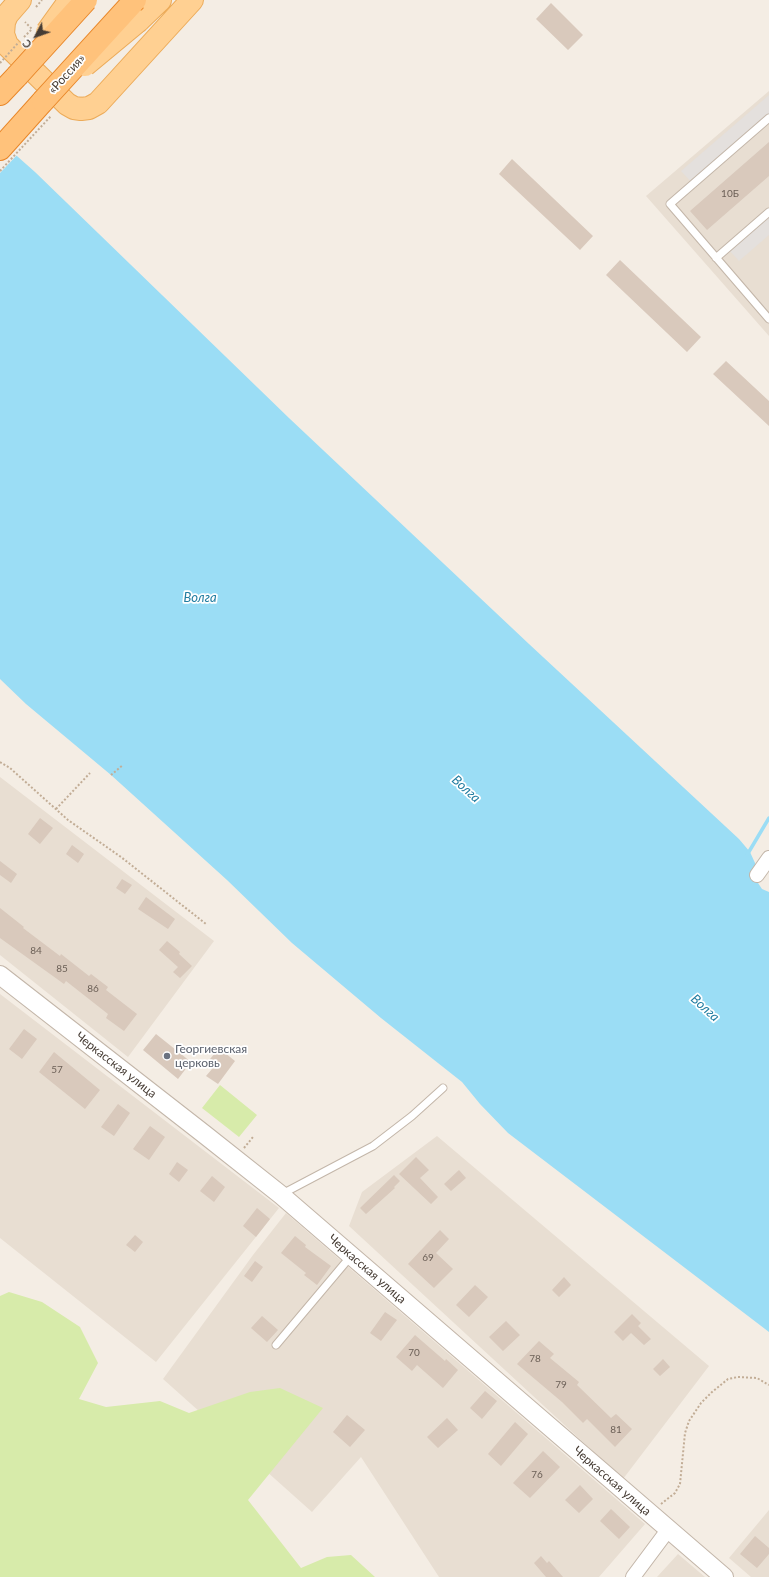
<!DOCTYPE html>
<html>
<head>
<meta charset="utf-8">
<style>
  body { margin:0 }
  #map { position:relative; width:769px; height:1577px; overflow:hidden; background:#f4ede4; font-family:Lato,sans-serif }
  canvas { display:block }
  .north { position:absolute; left:16px; top:16px; width:40px; height:40px; -webkit-text-stroke:3px #fff; paint-order:stroke; rotate:229deg; font-size:11px; font-weight:700; line-height:16px; text-align:center; color:#463c34 }
  .north::after { content:''; display:block; margin:auto; width:14px; height:18px; background:#463c34; clip-path:polygon(50% 0,100% 100%,50% 72%,0 100%) }
</style>
</head>
<body>
<div id="map">
<canvas width="769" height="1577"></canvas>
<div class="north">С</div>
</div>
<script>
const ctx = document.querySelector('canvas').getContext('2d');
ctx.lineJoin = 'round';
function paint(path, color) { ctx.fillStyle = color; ctx.fill(path, 'evenodd'); }
const poly = rows => new Path2D(rows.map(r => 'M' + r).join(''));
function trace(path, color, width, dash) { ctx.strokeStyle = color; ctx.lineWidth = width; ctx.lineCap = dash ? 'butt' : 'round'; ctx.setLineDash(dash || []); ctx.stroke(path); }
function label(font, color, halo, rows, align = 'center') {
  ctx.font = font + ' Lato,sans-serif'; ctx.lineWidth = 3.5; ctx.setLineDash([]); ctx.textBaseline = 'middle'; ctx.strokeStyle = halo; ctx.fillStyle = color; for (const [text, x, y, turn = 0] of rows) {
    ctx.save(); ctx.translate(x, y); ctx.rotate((+turn || 0) * Math.PI / 180); ctx.textAlign = isNaN(turn) ? turn : align; if (halo) ctx.strokeText(text, 0, 0); ctx.fillText(text, 0, 0); ctx.restore();
  }
}
paint(poly([
  [769,91,769,336,646,196],
  [0,777,214,941,128,1057,0,955],
  [0,994,279,1208,156,1362,0,1238],
  [437,1136,709,1366,623,1479,349,1226,362,1192],
  [286,1213,645,1524,599,1577,439,1577,361,1457,312,1512,163,1379,253,1255],
  [769,1510,769,1577,751,1577,729,1558],
  [678,1554,705,1577,657,1577]
]), '#e8ded2');
paint(poly([
  [220,1085,257,1115,239,1137,202,1108],
  [9,1292,42,1302,80,1327,98,1363,79,1399,106,1407,160,1401,189,1413,250,1392,280,1388,323,1408,248,1500,301,1568,327,1557,351,1555,375,1577,0,1577,0,1296]
]), '#d7ebaa');
paint(poly([
  [769,95,769,118,693,184,681,171],
  [769,212,769,235,739,261,727,248]
]), '#e4e0dd');
paint(poly([
  [0,141,35,172,289,418,529,644,739,839,750,852,755,863,758,883,762,889,769,892,769,1332,508,1133,480,1104,462,1082,381,1018,292,943,227,880,111,775,26,704,0,679]
]), '#9bddf5');
paint(poly([
  [0,139,18,154,0,173]
]), '#f4ede4');
trace(poly([
  [747,855,769,818]
]), '#9bddf5', 3.5);
paint(poly([
  [551,3,583,35,568,50,536,19],
  [769,142,769,176,707,230,690,211],
  [512,159,593,236,580,250,499,174],
  [620,260,701,337,687,352,606,275],
  [726,361,769,401,769,426,713,374],
  [40,818,53,828,40,844,28,834],
  [72,845,84,854,78,863,66,854],
  [0,861,17,874,11,883,0,875],
  [122,879,132,885,125,894,116,888],
  [146,897,175,919,168,929,138,909],
  [0,908,24,927,23,928,60,956,61,954,89,976,91,974,108,987,106,990,137,1014,124,1031,106,1018,108,1014,66,981,64,984,0,938],
  [167,941,180,952,179,954,192,966,180,978,173,972,178,967,159,950],
  [24,1029,37,1039,22,1059,9,1049],
  [156,1034,191,1062,178,1079,143,1050],
  [219,1048,235,1061,218,1084,206,1076,212,1069,206,1064],
  [54,1052,100,1090,85,1109,39,1072],
  [118,1104,130,1113,114,1136,101,1127],
  [150,1126,165,1137,149,1160,133,1149],
  [416,1157,429,1170,420,1178,438,1197,431,1204,399,1174],
  [177,1162,188,1170,179,1182,169,1174],
  [459,1170,466,1178,451,1191,444,1184],
  [394,1175,400,1181,394,1187,395,1188,366,1214,360,1208],
  [212,1176,225,1187,214,1202,200,1191],
  [257,1208,270,1219,256,1237,243,1226],
  [440,1230,449,1239,436,1253,453,1269,434,1288,408,1264],
  [135,1235,143,1242,135,1252,126,1245],
  [295,1236,306,1245,305,1247,331,1266,317,1285,304,1275,306,1273,281,1253],
  [255,1261,263,1267,252,1282,244,1276],
  [564,1277,571,1285,559,1297,552,1290],
  [475,1285,488,1297,469,1317,456,1305],
  [385,1312,397,1320,381,1341,370,1333],
  [632,1314,641,1323,638,1326,651,1339,644,1345,631,1333,623,1341,614,1332],
  [262,1316,278,1330,267,1342,251,1328],
  [506,1321,520,1335,503,1351,489,1337],
  [415,1335,445,1361,446,1359,458,1370,443,1388,417,1365,412,1371,396,1357],
  [539,1341,554,1354,550,1358,579,1382,577,1385,611,1418,616,1414,632,1429,615,1447,587,1419,583,1423,562,1402,517,1364],
  [663,1359,670,1367,660,1376,653,1369],
  [485,1391,497,1401,482,1419,470,1408],
  [347,1415,365,1430,350,1447,333,1432],
  [447,1418,458,1430,438,1448,427,1437],
  [515,1422,528,1434,501,1466,488,1454],
  [543,1451,560,1467,530,1498,513,1483],
  [580,1485,593,1499,579,1513,565,1500],
  [611,1509,630,1527,619,1539,600,1521],
  [755,1536,769,1548,769,1554,757,1568,740,1554],
  [541,1556,547,1563,549,1561,563,1577,546,1577,534,1563]
]), '#d9c9bc');
const service = poly([
  [769,118,670,204,769,319],
  [716,258,769,212],
  [282,1194,373,1146,412,1116,443,1088],
  [276,1345,351,1256]
]);
const minor = poly([
  [757,875,769,858],
  [633,1577,668,1530]
]);
const tertiary = poly([
  [0,975,204,1134,281,1195,724,1577]
]);
const primary = poly([
  [20,0,7,15,4,22,3,34,7,45,67,104,74,108,81,109,89,108,98,103,192,0],
  [138,21,160,0]
]);
const trunk = poly([
  [0,94,17,76],
  [0,149,43,101]
]);
trace(service, '#c3b6a9', 9);
trace(minor, '#c3b6a9', 16);
trace(tertiary, '#c3b6a9', 20);
trace(primary, '#ecab59', 24);
trace(trunk, '#e98729', 24);
trace(poly([
  [36,7,42,0],
  [24,37,32,29,25,22],
  [0,762,10,768,68,820,121,857,206,924],
  [111,775,123,765],
  [56,809,90,773],
  [244,1148,253,1137],
  [661,1504,675,1493,680,1484,685,1433,689,1421,701,1403,712,1392,728,1379,738,1377,757,1378,769,1385]
]), '#c2ad96', 2, [2, 2]);
trace(service, '#fff', 7);
trace(minor, '#fff', 14);
trace(tertiary, '#fff', 18);
trace(primary, '#ffd092', 22);
trace(trunk, '#ffc27b', 22);
const primaryBridge = poly([
  [47,32,70,0],
  [85,65,138,21]
]);
const trunkBridge = poly([
  [17,76,86,0],
  [43,101,135,0]
]);
trace(primaryBridge, '#ecab59', 24, []);
trace(trunkBridge, '#e98729', 24, []);
trace(poly([
  [0,63,19,42],
  [0,171,51,116]
]), '#c2ad96', 2, [2, 2]);
trace(primaryBridge, '#ffd092', 22);
trace(trunkBridge, '#ffc27b', 22);
for (const [x, y, r, color] of [
  [167,1056,4,"#6b7280"]
]) { const dot = new Path2D(); dot.arc(x, y, r, 0, 2 * Math.PI); ctx.fillStyle = color; ctx.fill(dot); trace(dot, '#fff', 1.5); }
label('10px', '#6b5f56', null, [
  ["10Б",730,194],
  ["84",36,951],
  ["85",62,969],
  ["86",93,989],
  ["57",57,1070],
  ["69",428,1258],
  ["70",414,1353],
  ["78",535,1359],
  ["79",561,1385],
  ["81",616,1430],
  ["76",537,1475]
]);
label('12px', '#463c34', '#fff', [
  ["«Россия»",67,74,-48],
  ["Черкасская улица",116,1065,38],
  ["Черкасская улица",367,1269,41],
  ["Черкасская улица",612,1481,41]
]);
label('12px', '#5b616d', '#fff', [
  ["Георгиевская",175,1049],
  ["церковь",175,1063]
], 'left');
label('italic 13px', '#227da1', '#fff', [
  ["Волга",200,598],
  ["Волга",466,789,42],
  ["Волга",705,1008,42]
]);
</script>
</body>
</html>
